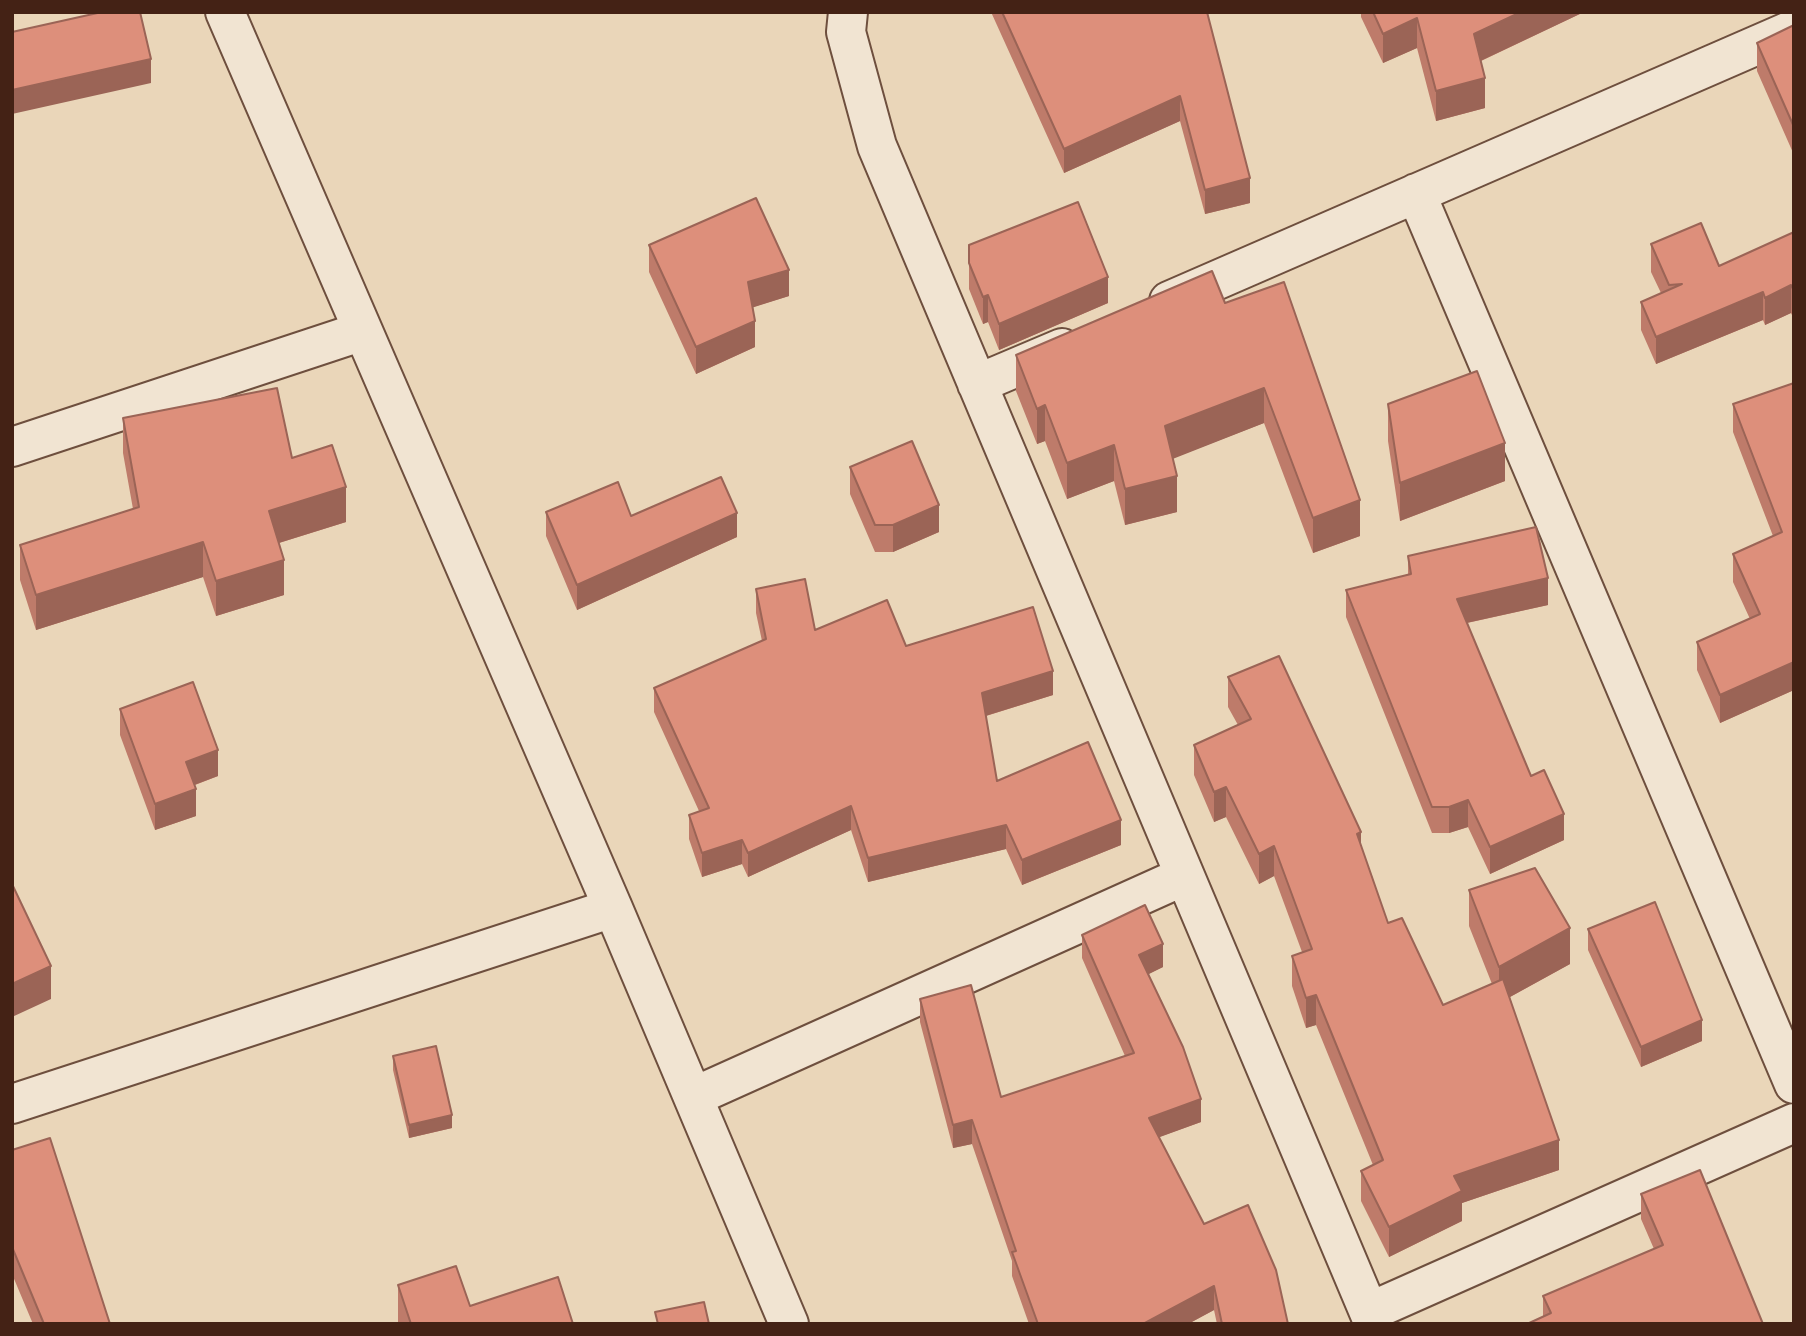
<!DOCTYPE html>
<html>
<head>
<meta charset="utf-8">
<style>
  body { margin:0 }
  #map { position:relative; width:1806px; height:1336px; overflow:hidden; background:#ead6b9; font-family:Alegreya,serif }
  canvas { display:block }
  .frame { position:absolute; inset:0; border:14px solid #442215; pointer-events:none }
</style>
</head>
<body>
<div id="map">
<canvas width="1806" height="1336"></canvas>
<div class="frame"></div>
</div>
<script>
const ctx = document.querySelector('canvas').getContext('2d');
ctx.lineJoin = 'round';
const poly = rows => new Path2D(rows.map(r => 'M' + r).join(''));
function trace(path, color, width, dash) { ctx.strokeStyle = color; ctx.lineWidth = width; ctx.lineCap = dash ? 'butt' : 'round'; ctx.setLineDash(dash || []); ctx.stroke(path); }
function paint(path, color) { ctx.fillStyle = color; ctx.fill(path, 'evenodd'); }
const minor = poly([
  [225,12,613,908,789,1324],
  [848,12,846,32,877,146,1374,1324],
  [1416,193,1794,1084],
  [1169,301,1794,29],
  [977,384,1062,348],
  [12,447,363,331],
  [693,1097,1184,876],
  [12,1104,613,908],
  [1369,1312,1794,1123]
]);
trace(minor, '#6e4f3e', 42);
trace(minor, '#f1e4d2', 38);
paint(poly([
  [991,12,1207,12,1250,203,1205,214,1180,121,1064,173],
  [1361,12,1584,12,1481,61,1485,108,1436,121,1417,48,1383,63,1361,17],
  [1794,25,1794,155,1757,71,1757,43],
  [1794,233,1794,319,1791,313,1765,325,1763,320,1656,364,1641,330,1641,302,1661,293,1651,272,1651,244,1719,266],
  [649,245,789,296,753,307,755,347,696,374,649,272],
  [969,245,1108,303,999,350,988,322,983,324,969,289],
  [1225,303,1360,536,1313,553,1264,423,1173,458,1177,512,1125,525,1114,481,1067,499,1045,441,1037,444,1016,391,1016,355],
  [1794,383,1794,690,1720,723,1697,670,1697,642,1750,619,1733,582,1733,554,1773,536,1733,432,1733,404],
  [1388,404,1505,481,1400,521,1388,441],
  [123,418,346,522,279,543,284,595,216,616,203,577,36,630,20,580,20,545,133,509,123,453],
  [850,467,939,532,893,552,875,552,850,494],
  [546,512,631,516,737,537,577,610,546,536],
  [1408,556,1548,605,1467,623,1531,776,1564,840,1490,874,1468,827,1449,833,1432,833,1346,617,1346,590,1408,575],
  [756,589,815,630,906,646,1053,695,986,716,997,781,1121,845,1022,885,1006,849,868,882,851,830,748,877,742,864,702,877,689,839,689,815,699,811,654,712,654,688,762,641,756,613],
  [1228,677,1361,845,1388,923,1443,1005,1492,984,1469,926,1469,890,1570,964,1510,997,1559,1170,1462,1203,1462,1221,1389,1257,1361,1201,1361,1171,1373,1165,1316,1025,1306,1028,1292,986,1292,956,1302,952,1274,876,1259,884,1226,817,1214,822,1194,775,1194,745,1238,725,1228,707],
  [120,709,218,776,195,785,196,816,155,830,120,735],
  [1588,929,1702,1041,1641,1067,1588,950],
  [1082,935,1163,967,1148,974,1201,1122,1159,1137,1204,1224,1288,1324,1217,1324,1214,1310,1188,1324,1029,1324,1012,1276,1012,1261,972,1144,953,1148,920,1022,920,999,1001,1097,1125,1056,1082,958],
  [393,1056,452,1128,409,1138,393,1070],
  [12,1150,110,1324,33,1324,12,1274],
  [1641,1194,1763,1324,1543,1317,1543,1296,1654,1249,1641,1219],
  [398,1285,470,1306,573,1324,398,1324]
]), '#be7b6a');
paint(poly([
  [1521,12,1584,12,1474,64,1474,34],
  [1417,18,1417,48,1383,63,1383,34],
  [151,59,151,83,12,114,12,90],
  [1485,78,1485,108,1436,121,1436,91],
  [1180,96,1180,121,1064,173,1064,149],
  [1250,178,1250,203,1205,214,1205,190],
  [789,270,789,296,748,309,748,282],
  [1108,277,1108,303,999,350,999,324],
  [1791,285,1791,313,1765,325,1765,298],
  [1763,292,1763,320,1656,364,1656,337],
  [988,295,988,322,983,324,983,297],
  [755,321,755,347,696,374,696,347],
  [1264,388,1264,423,1165,462,1165,426],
  [1045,405,1045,441,1037,444,1037,409],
  [1505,443,1505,481,1400,521,1400,483],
  [1114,445,1114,481,1067,499,1067,463],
  [1177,476,1177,512,1125,525,1125,489],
  [346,487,346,522,269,546,269,511],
  [1360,500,1360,536,1313,553,1313,518],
  [939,505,939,532,893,552,893,525],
  [737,513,737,537,577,610,577,585],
  [203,542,203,577,36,630,36,595],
  [284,560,284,595,216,616,216,581],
  [1548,578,1548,605,1457,625,1457,599],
  [1794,662,1794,690,1720,723,1720,695],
  [1053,671,1053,695,982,717,982,693],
  [218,750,218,776,186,788,186,762],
  [1226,787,1226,817,1214,822,1214,792],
  [196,789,196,816,155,830,155,804],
  [1468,800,1468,827,1449,833,1449,807],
  [851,806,851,830,748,877,748,853],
  [1564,814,1564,840,1490,874,1490,847],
  [1121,820,1121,845,1022,885,1022,860],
  [1006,825,1006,849,868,882,868,858],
  [1361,832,1361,862,1357,834],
  [742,840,742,864,702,877,702,853],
  [1274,846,1274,876,1259,884,1259,854],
  [1570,928,1570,964,1499,1003,1499,967],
  [1163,944,1163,967,1139,979,1139,955],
  [51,966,51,999,12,1017,12,984],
  [1316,995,1316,1025,1306,1028,1306,998],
  [1702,1020,1702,1041,1641,1067,1641,1047],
  [1201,1099,1201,1122,1149,1141,1149,1118],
  [452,1115,452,1128,409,1138,409,1125],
  [972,1120,972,1144,953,1148,953,1125],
  [1559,1140,1559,1170,1462,1203,1462,1221,1389,1257,1389,1227,1454,1176],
  [1214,1286,1214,1310,1188,1324,1143,1324]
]), '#9b6456');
const building = poly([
  [102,12,140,12,151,59,12,90,12,32,102,12],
  [1002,12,1207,12,1250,178,1205,190,1180,96,1064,149,1002,12],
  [1373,12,1521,12,1474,34,1485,78,1436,91,1417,18,1383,34,1373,12],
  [1794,25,1794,127,1757,43,1794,25],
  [756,198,789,270,748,282,755,321,696,347,649,245,756,198],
  [1078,202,1108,277,999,324,988,295,983,297,969,263,969,245,1078,202],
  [1701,223,1719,266,1794,232,1794,291,1791,285,1765,298,1763,292,1656,337,1641,302,1682,284,1669,285,1651,244,1701,223],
  [1212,271,1225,303,1284,282,1360,500,1313,518,1264,388,1165,426,1177,476,1125,489,1114,445,1067,463,1045,405,1037,409,1016,355,1212,271],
  [1477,371,1505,443,1400,483,1388,404,1477,371],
  [1794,383,1794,662,1720,695,1697,642,1760,614,1733,554,1782,532,1733,404,1794,383],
  [277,388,292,458,332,445,346,487,269,511,284,560,216,581,203,542,36,595,20,545,139,507,123,418,277,388],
  [912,441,939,505,893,525,875,525,850,467,912,441],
  [721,477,737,513,577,585,546,512,618,482,631,516,721,477],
  [1536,527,1548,578,1457,599,1531,776,1544,770,1564,814,1490,847,1468,800,1449,807,1432,807,1346,590,1411,574,1408,556,1536,527],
  [805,579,815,630,887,600,906,646,1033,607,1053,671,982,693,997,781,1088,742,1121,820,1022,860,1006,825,868,858,851,806,748,853,742,840,702,853,689,815,709,808,654,688,766,639,756,589,805,579],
  [1279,656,1361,832,1357,834,1388,923,1402,918,1443,1005,1503,979,1559,1140,1454,1176,1462,1191,1389,1227,1361,1171,1383,1160,1316,995,1306,998,1292,956,1312,949,1274,846,1259,854,1226,787,1214,792,1194,745,1251,719,1228,677,1279,656],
  [193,682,218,750,186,762,196,789,155,804,120,709,193,682],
  [1535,868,1570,928,1499,967,1469,890,1535,868],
  [12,884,51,966,12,984,12,884],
  [1655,902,1702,1020,1641,1047,1588,929,1655,902],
  [1145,905,1163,944,1139,955,1183,1047,1201,1099,1149,1118,1204,1224,1248,1205,1276,1270,1288,1324,1222,1324,1214,1286,1143,1324,1038,1324,1012,1252,1016,1251,972,1120,953,1125,920,999,971,985,1001,1097,1134,1053,1082,935,1145,905],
  [436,1046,452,1115,409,1125,393,1056,436,1046],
  [50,1138,110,1324,44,1324,12,1247,12,1150,50,1138],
  [1700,1170,1763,1324,1527,1324,1551,1313,1543,1296,1663,1245,1641,1194,1700,1170],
  [456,1266,470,1306,558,1277,573,1324,411,1324,398,1285,456,1266],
  [704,1302,709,1324,658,1324,655,1312,704,1302]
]);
paint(building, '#dd8f7b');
trace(building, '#9b6456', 2);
</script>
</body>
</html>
